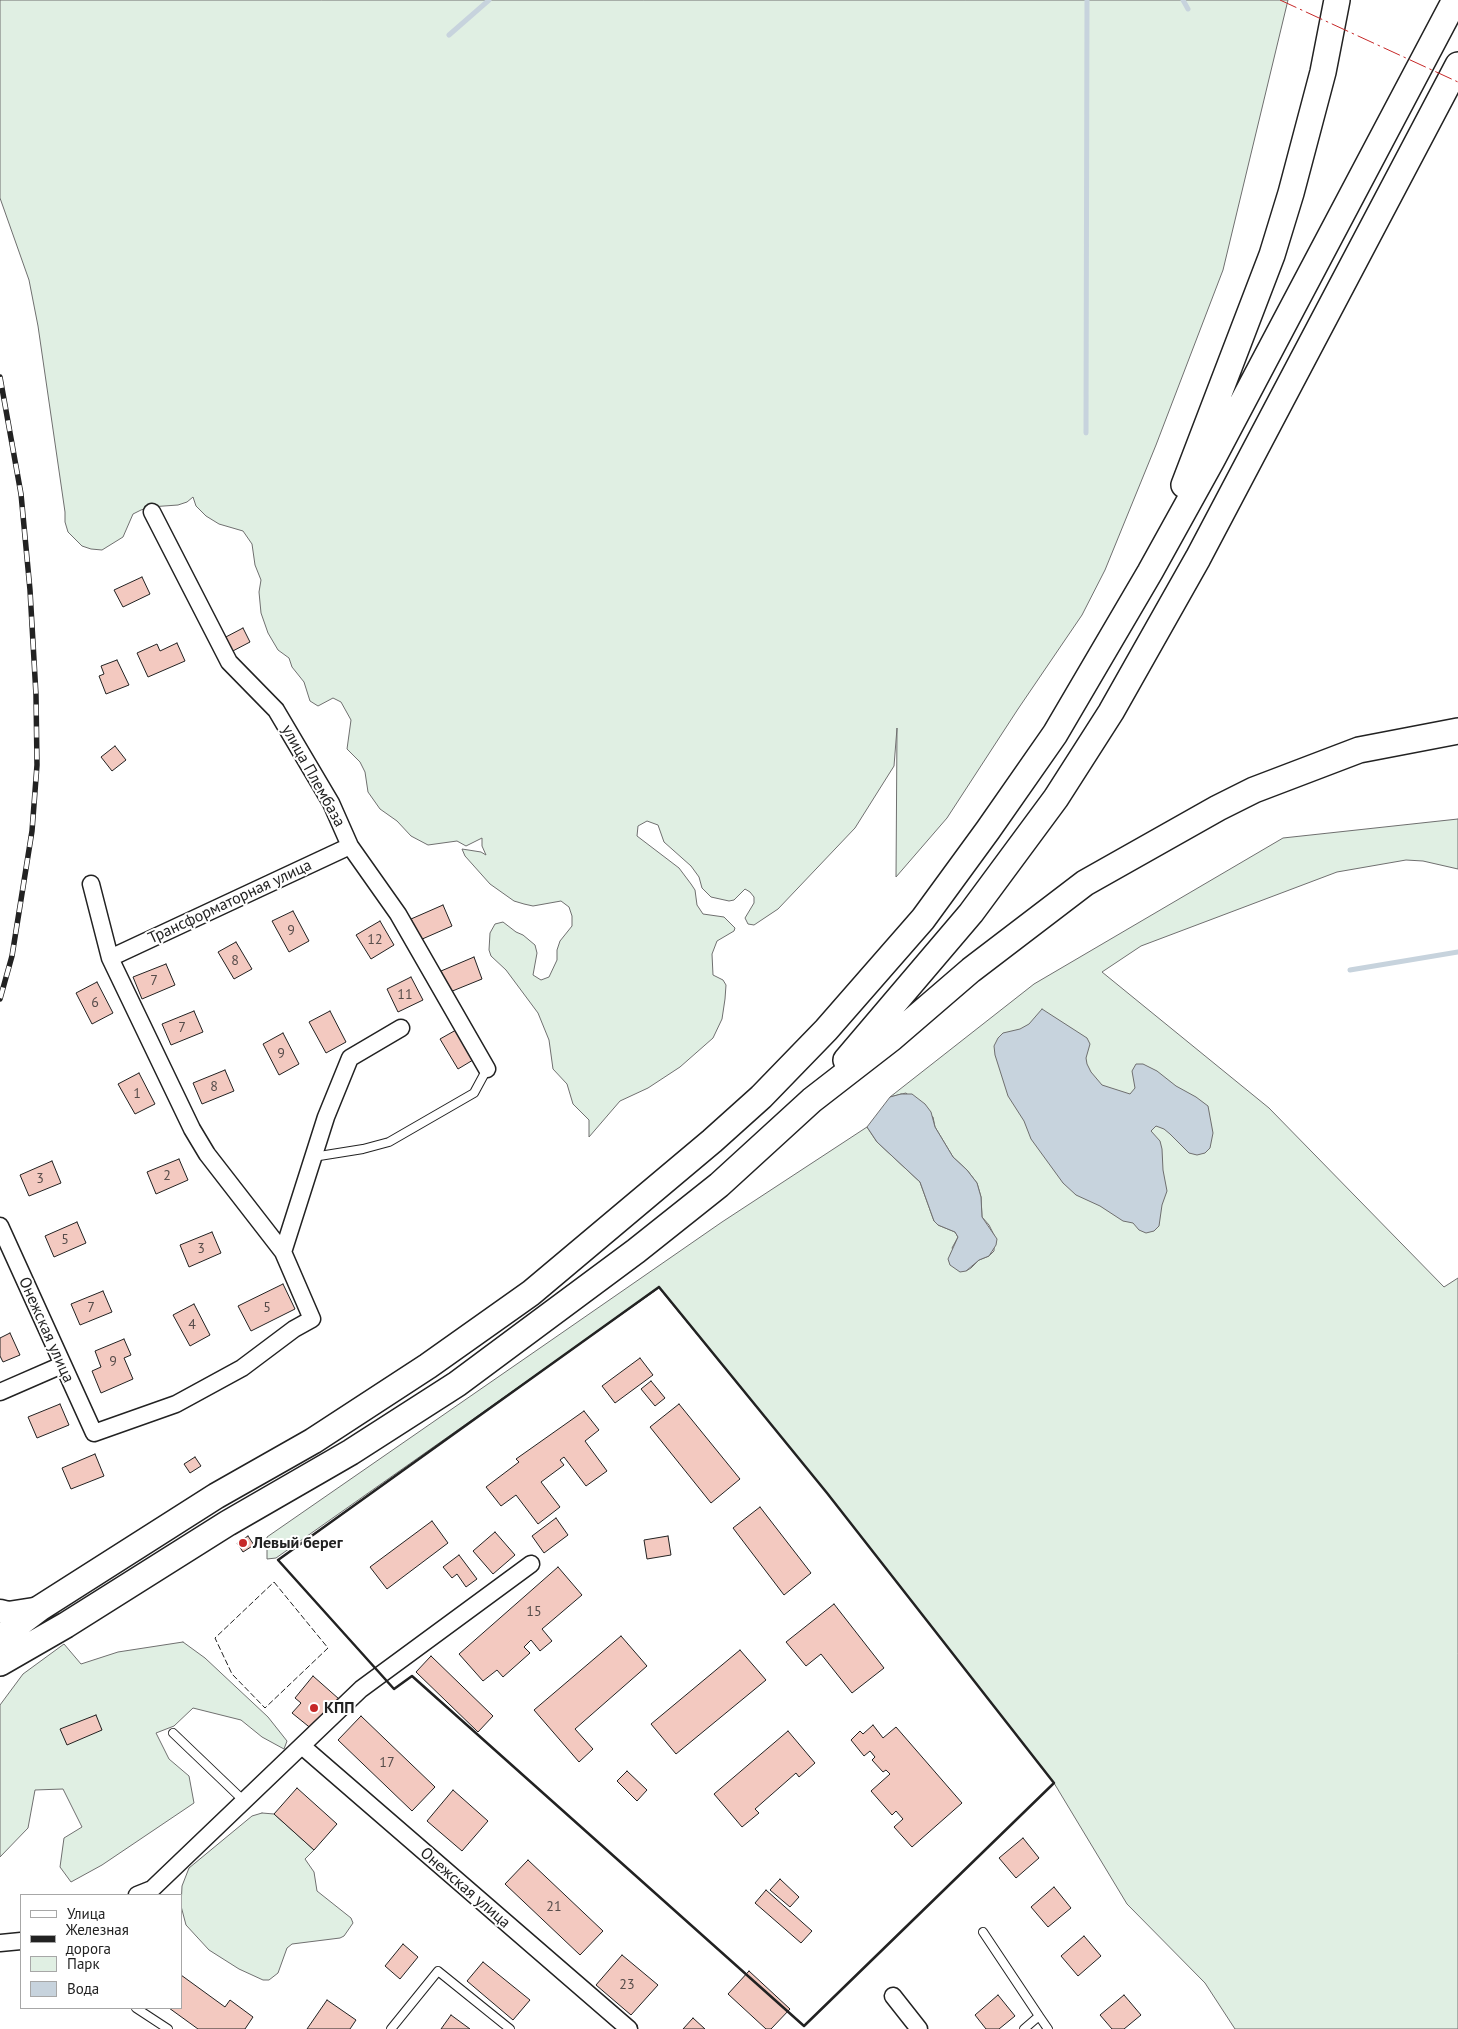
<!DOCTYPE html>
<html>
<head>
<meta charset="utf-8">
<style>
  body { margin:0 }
  #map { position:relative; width:1458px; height:2029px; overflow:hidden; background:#fff; font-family:"PT Sans",sans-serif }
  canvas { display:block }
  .legend { position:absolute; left:20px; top:1894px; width:162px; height:115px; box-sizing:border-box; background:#fff; border:1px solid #a7a7a7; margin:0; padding:6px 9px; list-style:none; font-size:15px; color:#222 }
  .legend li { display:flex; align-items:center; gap:10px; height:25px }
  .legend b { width:25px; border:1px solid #a7a7a7 }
</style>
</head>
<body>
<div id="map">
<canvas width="1458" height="2029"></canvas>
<ul class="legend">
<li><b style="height:6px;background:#fff"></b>Улица</li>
<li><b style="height:6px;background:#222"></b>Железная дорога</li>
<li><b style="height:14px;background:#e0efe3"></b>Парк</li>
<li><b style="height:14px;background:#c7d3dd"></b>Вода</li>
</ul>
</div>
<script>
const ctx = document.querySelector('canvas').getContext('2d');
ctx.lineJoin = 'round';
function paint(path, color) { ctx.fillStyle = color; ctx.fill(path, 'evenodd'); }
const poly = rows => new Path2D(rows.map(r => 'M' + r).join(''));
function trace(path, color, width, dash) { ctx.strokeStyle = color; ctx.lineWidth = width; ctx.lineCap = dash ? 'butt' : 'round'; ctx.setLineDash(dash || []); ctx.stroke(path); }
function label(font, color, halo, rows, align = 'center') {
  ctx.font = font + ' "PT Sans",sans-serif'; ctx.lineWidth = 4; ctx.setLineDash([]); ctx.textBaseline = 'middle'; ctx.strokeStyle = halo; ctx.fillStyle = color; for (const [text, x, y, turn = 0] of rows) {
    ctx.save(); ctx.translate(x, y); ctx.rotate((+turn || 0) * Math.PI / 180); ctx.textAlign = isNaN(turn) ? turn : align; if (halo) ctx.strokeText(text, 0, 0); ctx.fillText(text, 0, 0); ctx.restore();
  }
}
const green = poly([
  [0,0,1288,0,1223,270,1156,445,1105,570,1082,615,1018,709,947,818,896,877,897,728,894,766,855,828,778,909,754,925,748,924,745,918,754,903,754,897,750,892,745,889,734,900,729,901,711,897,702,888,699,877,691,866,664,842,658,825,647,821,638,826,637,836,679,868,691,884,695,890,697,905,703,914,724,917,735,928,734,931,717,941,712,954,713,975,723,980,726,985,725,999,722,1019,713,1038,680,1067,648,1088,620,1101,589,1137,589,1120,573,1104,567,1084,553,1069,549,1040,538,1013,506,970,491,956,489,950,490,933,495,924,503,922,516,932,523,935,535,945,537,953,533,975,541,980,549,977,557,960,557,950,560,941,572,926,572,916,569,907,561,901,533,906,524,904,514,901,490,884,465,856,462,849,481,852,486,855,482,846,482,838,466,846,457,841,428,845,411,836,397,821,380,809,368,792,365,772,360,762,347,749,351,720,341,702,333,698,318,706,310,701,304,682,292,667,289,658,278,650,268,633,261,613,259,592,261,580,255,565,252,544,243,531,219,524,206,516,196,506,193,497,187,502,178,505,150,507,141,510,133,514,123,537,102,550,91,549,82,546,68,532,65,522,65,512,38,326,29,280,0,198,0,0],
  [1458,819,1458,869,1423,861,1406,860,1337,872,1141,946,1102,972,1269,1108,1444,1287,1458,1278,1458,2029,1235,2029,1205,1983,1127,1904,1054,1783,827,1493,659,1288,276,1558,267,1559,267,1537,722,1222,867,1127,877,1142,920,1182,934,1221,938,1225,955,1232,958,1237,952,1248,966,1271,971,1268,979,1260,989,1256,994,1251,994,1235,989,1225,982,1217,981,1197,977,1183,967,1170,953,1157,935,1127,933,1117,906,1093,890,1097,1034,984,1283,838,1458,819],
  [183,1642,205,1658,268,1717,287,1741,284,1749,262,1737,241,1720,193,1708,174,1726,156,1733,169,1759,189,1776,194,1803,102,1865,71,1882,60,1867,64,1838,82,1827,63,1789,35,1790,28,1828,0,1857,0,1705,23,1674,64,1644,81,1664,118,1652,183,1642],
  [262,1813,274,1814,314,1850,305,1859,314,1872,317,1891,351,1918,353,1923,344,1936,340,1938,292,1944,287,1948,278,1973,269,1980,263,1980,239,1969,209,1950,186,1925,181,1906,182,1886,189,1868,252,1816,262,1813]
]);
paint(green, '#e0efe3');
trace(green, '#6f6f6f', 1);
const water = poly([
  [1042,1009,1087,1038,1090,1044,1086,1058,1087,1064,1091,1072,1102,1085,1130,1094,1135,1088,1132,1071,1136,1064,1143,1064,1157,1071,1176,1086,1196,1097,1208,1106,1213,1133,1210,1148,1205,1153,1197,1155,1189,1153,1170,1134,1164,1129,1156,1126,1151,1131,1160,1141,1162,1149,1163,1170,1167,1191,1162,1205,1159,1226,1154,1231,1146,1233,1139,1230,1133,1223,1123,1221,1100,1206,1076,1195,1063,1183,1031,1139,1024,1121,1008,1096,995,1055,994,1046,998,1038,1003,1033,1020,1029,1029,1024,1042,1009],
  [901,1094,912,1094,925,1104,931,1112,935,1127,953,1157,967,1170,977,1183,981,1197,982,1217,997,1239,996,1245,989,1256,979,1260,966,1271,960,1272,950,1265,948,1259,958,1237,955,1232,938,1225,934,1221,920,1182,877,1142,867,1127,890,1097,901,1094]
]);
paint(water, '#c7d3dd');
trace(water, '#6f6f6f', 1);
trace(poly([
  [1183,0,1188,9],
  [449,35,489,0],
  [1086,433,1087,0],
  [1350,970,1458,952]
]), '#c7d3dd', 5);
const building = poly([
  [142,577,150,594,123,607,114,590,142,577],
  [243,628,250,642,229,653,222,639,243,628],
  [177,643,185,661,148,677,137,653,157,644,160,651,177,643],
  [117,660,129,685,106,694,99,676,104,674,101,666,117,660],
  [115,746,126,760,112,771,101,757,115,746],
  [443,905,452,926,420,940,411,919,443,905],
  [293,911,309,941,289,952,272,921,293,911],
  [380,921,394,945,371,959,356,935,380,921],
  [236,942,252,969,234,979,218,952,236,942],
  [474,957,482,979,450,992,441,971,474,957],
  [166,964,175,985,142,999,133,977,166,964],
  [411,977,423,1000,398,1012,387,989,411,977],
  [97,982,113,1013,92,1024,76,993,97,982],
  [194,1011,203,1032,171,1045,162,1024,194,1011],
  [330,1011,346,1042,326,1053,309,1022,330,1011],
  [456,1030,473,1060,458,1069,440,1039,456,1030],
  [283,1033,299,1064,279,1075,263,1044,283,1033],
  [225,1070,234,1091,202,1104,193,1083,225,1070],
  [139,1073,155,1104,135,1114,118,1084,139,1073],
  [179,1159,188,1180,156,1194,147,1172,179,1159],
  [52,1161,61,1183,29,1196,20,1175,52,1161],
  [77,1222,86,1243,54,1257,45,1236,77,1222],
  [212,1232,221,1253,189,1267,180,1245,212,1232],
  [283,1284,295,1309,251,1331,238,1306,283,1284],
  [103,1291,112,1312,80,1325,71,1304,103,1291],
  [194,1304,210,1335,190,1346,173,1315,194,1304],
  [10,1333,20,1355,3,1362,0,1356,0,1338,10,1333],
  [124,1339,131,1355,124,1358,133,1379,101,1393,92,1371,101,1367,95,1351,124,1339],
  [640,1358,653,1375,615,1403,602,1386,640,1358],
  [651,1381,665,1398,655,1406,641,1389,651,1381],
  [60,1404,69,1425,37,1438,28,1417,60,1404],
  [679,1404,740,1479,711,1503,650,1427,679,1404],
  [584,1411,599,1430,585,1441,607,1471,586,1486,564,1457,560,1460,564,1465,541,1482,560,1507,538,1524,516,1495,501,1506,486,1487,519,1462,516,1459,584,1411],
  [95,1454,104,1476,71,1489,62,1468,95,1454],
  [195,1457,201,1466,190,1473,184,1464,195,1457],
  [760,1507,811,1573,784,1595,733,1528,760,1507],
  [556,1518,568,1535,544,1553,532,1536,556,1518],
  [432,1521,448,1543,387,1589,370,1567,432,1521],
  [495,1532,515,1555,493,1574,473,1551,495,1532],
  [248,1536,254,1545,243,1552,237,1543,248,1536],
  [668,1536,671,1555,647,1559,644,1540,668,1536],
  [459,1555,477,1579,466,1587,457,1574,452,1578,443,1567,459,1555],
  [558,1567,582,1595,542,1629,552,1641,540,1651,531,1640,524,1647,530,1653,503,1677,497,1670,483,1681,459,1654,558,1567],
  [834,1604,884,1668,852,1693,821,1654,806,1666,786,1642,834,1604],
  [621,1636,647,1666,575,1729,593,1749,579,1762,534,1710,621,1636],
  [740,1650,766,1680,676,1754,651,1724,740,1650],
  [431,1656,493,1716,478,1732,416,1672,431,1656],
  [313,1676,339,1699,313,1730,292,1713,301,1703,295,1698,313,1676],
  [96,1715,102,1730,67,1745,60,1729,96,1715],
  [361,1716,435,1787,412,1811,338,1740,361,1716],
  [873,1725,883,1738,896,1727,962,1803,912,1847,894,1827,903,1819,896,1811,892,1815,871,1791,890,1774,886,1770,883,1772,872,1760,875,1757,870,1751,864,1756,851,1740,860,1731,863,1734,873,1725],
  [788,1731,815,1763,799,1777,796,1773,755,1809,759,1813,742,1827,714,1794,788,1731],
  [627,1771,647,1790,637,1801,617,1781,627,1771],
  [297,1788,337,1824,314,1850,274,1814,297,1788],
  [453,1790,488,1821,462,1851,427,1821,453,1790],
  [1023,1838,1039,1858,1016,1878,999,1858,1023,1838],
  [528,1860,603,1931,580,1955,505,1884,528,1860],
  [780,1879,799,1897,790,1907,770,1890,780,1879],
  [1054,1887,1071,1908,1048,1927,1031,1907,1054,1887],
  [766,1890,812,1931,801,1943,755,1903,766,1890],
  [1084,1936,1101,1956,1078,1976,1061,1956,1084,1936],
  [403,1944,418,1957,400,1979,385,1966,403,1944],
  [622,1955,658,1985,631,2015,596,1985,622,1955],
  [483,1962,530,2000,513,2020,467,1981,483,1962],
  [749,1971,790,2009,771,2029,766,2029,728,1994,749,1971],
  [181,1975,225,2007,230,2000,253,2017,245,2029,198,2029,169,2008,181,2008,181,1975],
  [998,1995,1015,2016,999,2029,986,2029,975,2015,998,1995],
  [1124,1995,1141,2015,1124,2029,1112,2029,1100,2015,1124,1995],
  [327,2000,356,2020,350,2029,307,2029,327,2000],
  [451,2015,470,2029,441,2029,451,2015],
  [693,2018,705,2029,683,2029,693,2018]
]);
paint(building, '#f3c9c0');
trace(building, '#222', 1);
const lane = poly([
  [313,1157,363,1149,389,1142,474,1093,487,1069],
  [173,1733,243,1800],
  [983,1932,1039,2016],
  [136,2008,168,2029],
  [391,2029,438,1971,510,2029],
  [1024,2029,1039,2016,1048,2029]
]);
const street = poly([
  [152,512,229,662,276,710,331,803,350,846,398,914,487,1069],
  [110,958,350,846],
  [0,1226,94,1433,176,1404,242,1368,294,1329,312,1319,283,1252,207,1154,192,1129,110,958,91,884],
  [283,1252,326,1117,350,1058,401,1028],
  [0,1392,62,1365],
  [302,1746,629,2029],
  [137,1895,152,1889,361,1689,531,1564],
  [0,1943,21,1941],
  [893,1996,919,2029]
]);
const secondary = poly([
  [0,1611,8,1613,40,1608]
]);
const primary = poly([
  [1184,485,1272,255,1291,193,1323,72,1337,0],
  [846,1060,971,913,1056,798,1111,712,1198,558,1458,65],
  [0,1638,40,1608,216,1496,313,1441,428,1366,531,1293,712,1141,761,1097,826,1030,923,919,988,830,1055,734,1150,572,1212,460,1455,0],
  [0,1663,66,1625,228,1523,351,1452,457,1384,636,1251,719,1185,812,1100,892,1038,971,970,1085,883,1218,808,1254,790,1359,750,1458,731]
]);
trace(lane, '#222', 10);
trace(street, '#222', 19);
trace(secondary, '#222', 25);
trace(primary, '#222', 28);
trace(lane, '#fff', 8);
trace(street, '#fff', 16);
trace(secondary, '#fff', 22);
trace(primary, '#fff', 25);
const rail = poly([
  [0,377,21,494,30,590,36,695,37,765,32,831,12,956,0,999]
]);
trace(rail, '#222', 5.5);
trace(rail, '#fff', 4, [11]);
trace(poly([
  [274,1582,328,1648,265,1708,232,1674,215,1638,274,1582]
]), '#222', 1, [6, 2.5]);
trace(poly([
  [659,1287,827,1493,1054,1783,804,2026,412,1676,394,1689,278,1560,659,1287]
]), '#222', 2.5);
trace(poly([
  [1280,0,1458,82]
]), '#c62828', 1, [18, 4, 2.5, 4]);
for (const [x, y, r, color] of [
  [243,1543,5,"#c62828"],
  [314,1708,5,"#c62828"]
]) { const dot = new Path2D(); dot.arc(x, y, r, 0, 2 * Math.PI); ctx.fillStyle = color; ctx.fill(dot); trace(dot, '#fff', 2); }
label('14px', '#564c4a', null, [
  ["9",291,931],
  ["12",375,940],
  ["8",235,961],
  ["7",154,981],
  ["11",405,995],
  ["6",95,1003],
  ["7",182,1028],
  ["9",281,1054],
  ["8",214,1087],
  ["1",137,1094],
  ["2",167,1176],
  ["3",40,1179],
  ["5",65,1240],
  ["3",201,1249],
  ["7",91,1308],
  ["5",267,1308],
  ["4",192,1325],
  ["9",113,1362],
  ["15",534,1612],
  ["17",387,1763],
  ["21",554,1907],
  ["23",627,1985]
]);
label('16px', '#222', '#fff', [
  ["улица Плембаза",313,776,61],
  ["Трансформаторная улица",230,902,-25],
  ["Онежская улица",46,1330,66],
  ["Онежская улица",465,1888,41]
]);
label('bold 16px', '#222', '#fff', [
  ["Левый берег",253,1543],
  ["КПП",324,1708]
], 'left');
</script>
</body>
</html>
